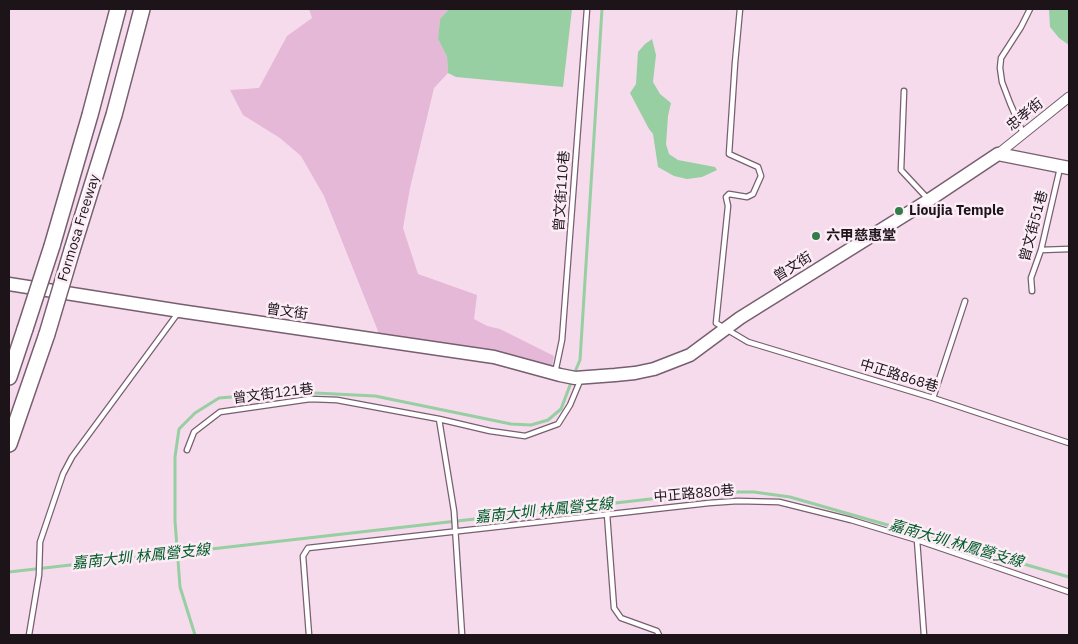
<!DOCTYPE html>
<html>
<head>
<meta charset="utf-8">
<style>
  body { margin:0 }
  #map { position:relative; width:1078px; height:644px; overflow:hidden; background:#f6dbed; font-family:"IBM Plex Sans",sans-serif }
  canvas { display:block }
  .frame { position:absolute; inset:0; border:10px solid #1d141a; pointer-events:none }
</style>
</head>
<body>
<div id="map">
<canvas width="1078" height="644"></canvas>
<div class="frame"></div>
</div>
<script>
const ctx = document.querySelector('canvas').getContext('2d');
ctx.lineJoin = 'round';
function paint(path, color) { ctx.fillStyle = color; ctx.fill(path, 'evenodd'); }
const poly = rows => new Path2D(rows.map(r => 'M' + r).join(''));
function trace(path, color, width, dash) { ctx.strokeStyle = color; ctx.lineWidth = width; ctx.lineCap = dash ? 'butt' : 'round'; ctx.setLineDash(dash || []); ctx.stroke(path); }
function label(font, color, halo, rows, align = 'center') {
  ctx.font = font + ' "IBM Plex Sans","Noto Sans TC",sans-serif'; ctx.lineWidth = 5; ctx.setLineDash([]); ctx.textBaseline = 'middle'; ctx.strokeStyle = halo; ctx.fillStyle = color; for (const [text, x, y, turn = 0] of rows) {
    ctx.save(); ctx.translate(x, y); ctx.rotate((+turn || 0) * Math.PI / 180); ctx.textAlign = isNaN(turn) ? turn : align; if (halo) ctx.strokeText(text, 0, 0); ctx.fillText(text, 0, 0); ctx.restore();
  }
}
paint(poly([
  [309,9,449,9,440,19,438,39,447,57,448,73,434,88,410,188,403,228,418,274,477,295,474,319,487,326,500,329,554,356,550,376,492,363,384,346,324,196,301,156,280,138,243,115,230,90,259,88,287,36,312,18]
]), '#e4b8d6');
paint(poly([
  [449,9,572,9,563,87,456,77,448,73,447,57,438,39,440,19],
  [1049,9,1069,9,1069,45,1059,38,1050,27],
  [652,39,656,55,653,82,660,94,671,103,668,116,666,144,669,154,678,160,715,167,717,170,702,177,687,179,674,176,658,167,653,134,649,129,630,93,636,84,638,52,645,44]
]), '#97cea2');
trace(poly([
  [574,374,580,360,602,9],
  [9,572,712,492,754,492,790,497,1069,577],
  [195,635,180,587,175,521,175,457,179,429,195,413,219,398,295,392,375,396,511,424,531,425,548,420,561,409,572,380]
]), '#97cea2', 3);
const lane = poly([
  [740,9,735,63,729,154,758,167,761,176,753,194,747,197,729,194,726,197,728,206,716,323,748,342,933,398,1069,443],
  [904,91,901,170,928,199],
  [1023,133,1010,103,1002,82,1000,68,1001,58,1021,27,1030,9],
  [1041,250,1069,249],
  [1032,291,1031,278,1041,250,1060,168],
  [555,373,562,340,587,9],
  [933,398,965,301],
  [439,419,454,511,462,635],
  [187,450,194,432,220,412,310,399,337,400,439,419,490,431,525,436,558,424,570,405,580,381],
  [607,514,614,608,621,618,657,631,659,635],
  [917,540,924,635],
  [29,635,39,575,40,542,63,474,72,457,178,313],
  [309,635,303,556,308,548,709,503,738,501,779,502,851,520,917,540,1069,592]
]);
const street = poly([
  [998,154,1069,97]
]);
const secondary = poly([
  [9,284,180,311,494,357,560,375,575,378,615,375,635,373,654,369,690,355,740,318,929,200,998,154,1069,168]
]);
const highway = poly([
  [52,246,90,115,118,9],
  [72,250,114,115,142,9],
  [9,377,25,329],
  [9,444,47,334]
]);
trace(lane, '#775f6f', 7);
trace(street, '#775f6f', 11);
trace(secondary, '#775f6f', 15);
trace(highway, '#775f6f', 18);
trace(lane, '#fff', 4.5);
trace(street, '#fff', 9);
trace(secondary, '#fff', 12);
trace(highway, '#fff', 15);
const highwayBridge = poly([
  [25,329,52,246],
  [47,334,72,250]
]);
trace(highwayBridge, '#775f6f', 18, []);
trace(highwayBridge, '#fff', 15);
for (const [x, y, r, color] of [
  [899,211,5,"#337c48"],
  [816,236,5,"#337c48"]
]) { const dot = new Path2D(); dot.arc(x, y, r, 0, 2 * Math.PI); ctx.fillStyle = color; ctx.fill(dot); trace(dot, '#fcecf6', 2); }
label('14px', '#1d141a', '#fcecf6', [
  ["忠孝街",1025,115,-39],
  ["曾文街110巷",562,191,-86],
  ["曾文街51巷",1034,226,-75],
  ["Formosa Freeway",79,228,-73],
  ["曾文街",793,267,-32],
  ["曾文街",287,312,8],
  ["中正路868巷",899,376,17],
  ["曾文街121巷",273,394,-7],
  ["中正路880巷",694,494,-5]
]);
label('bold 14px', '#1d141a', '#fcecf6', [
  ["Lioujia Temple",909,211],
  ["六甲慈惠堂",826,236]
], 'left');
label('italic 15px', '#005c28', '#fcecf6', [
  ["嘉南大圳 林鳳營支線",544,511,-6],
  ["嘉南大圳 林鳳營支線",956,544,16],
  ["嘉南大圳 林鳳營支線",141,557,-6]
]);
</script>
</body>
</html>
